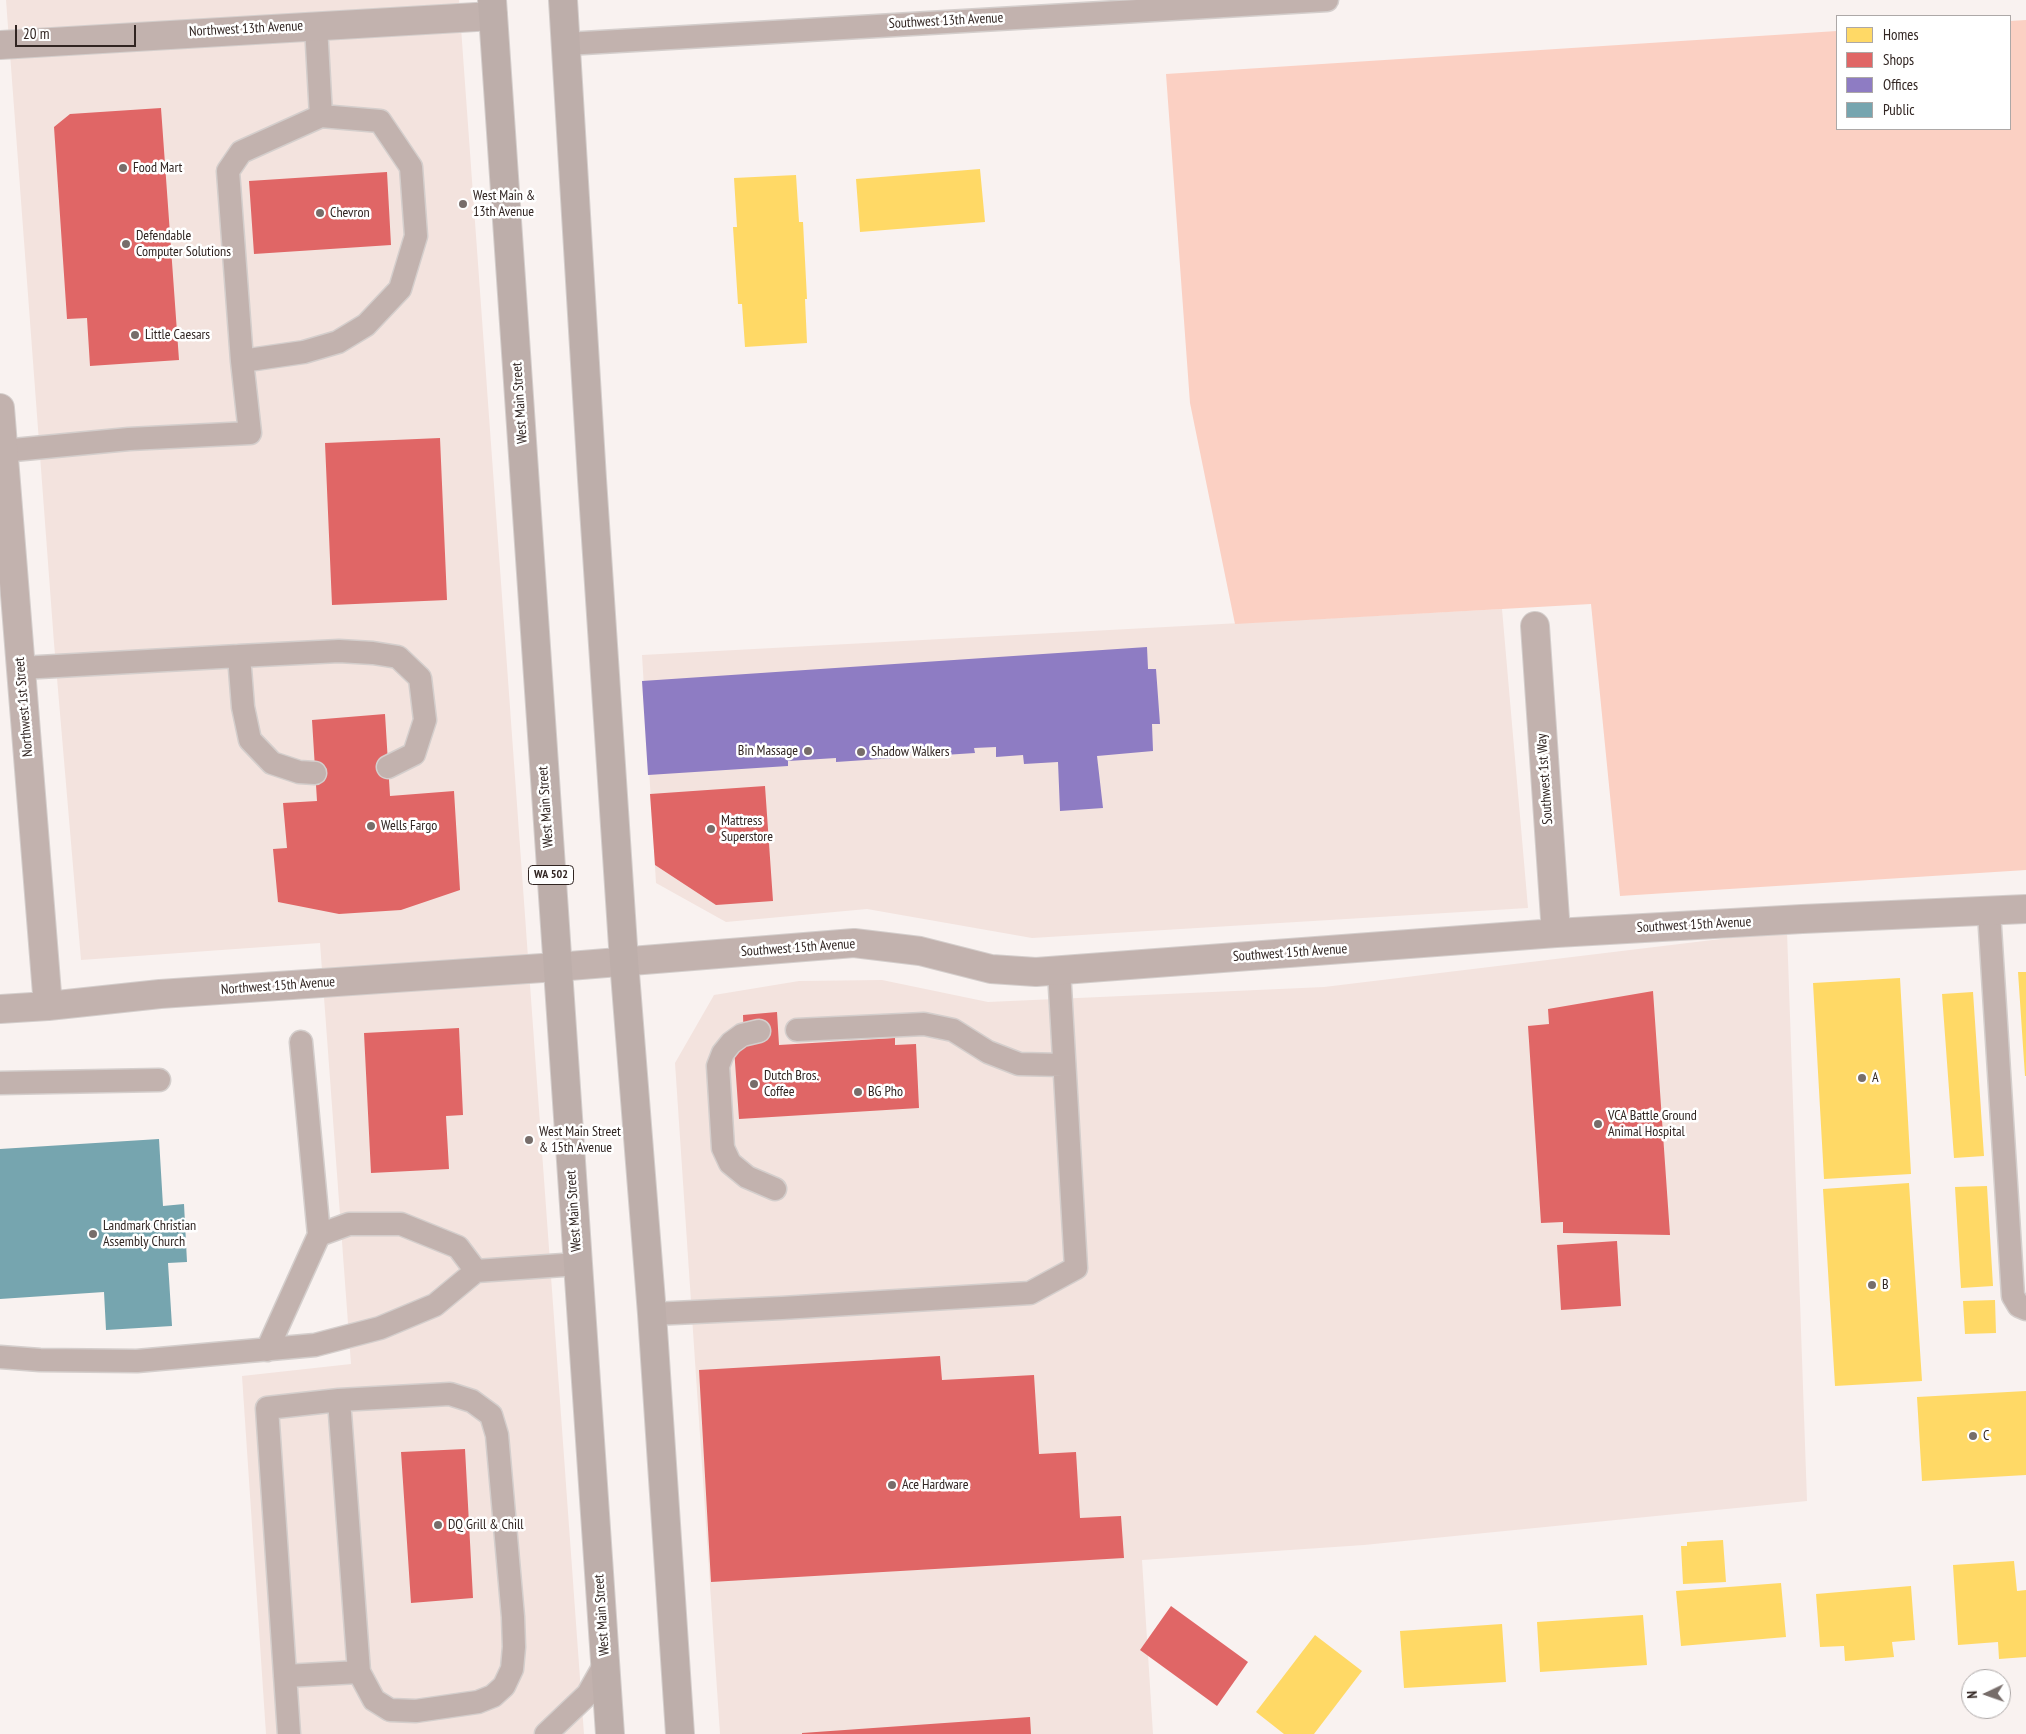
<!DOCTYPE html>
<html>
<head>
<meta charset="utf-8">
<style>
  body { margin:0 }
  #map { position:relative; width:2026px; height:1734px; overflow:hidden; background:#f9f2f0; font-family:"PT Sans Narrow",sans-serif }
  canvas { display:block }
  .legend { position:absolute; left:1836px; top:15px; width:175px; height:115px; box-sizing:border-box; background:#fff; border:1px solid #ada8a7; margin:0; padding:6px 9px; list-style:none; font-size:15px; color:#312522 }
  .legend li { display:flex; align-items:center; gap:10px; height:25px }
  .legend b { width:25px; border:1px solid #ada8a7 }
  .north { position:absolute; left:1961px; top:1669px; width:50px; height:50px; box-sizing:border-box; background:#fff; border:1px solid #ada8a7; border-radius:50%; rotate:267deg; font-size:14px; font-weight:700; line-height:20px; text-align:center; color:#312522 }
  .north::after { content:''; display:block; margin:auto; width:18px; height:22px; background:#776d6a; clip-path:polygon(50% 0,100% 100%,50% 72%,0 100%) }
  .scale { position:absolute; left:15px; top:25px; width:121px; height:22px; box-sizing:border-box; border:2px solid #312522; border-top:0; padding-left:6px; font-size:15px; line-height:18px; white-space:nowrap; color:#312522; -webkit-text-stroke:4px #fff; paint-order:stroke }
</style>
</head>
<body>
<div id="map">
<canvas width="2026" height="1734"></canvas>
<ul class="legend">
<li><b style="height:14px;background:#ffd966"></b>Homes</li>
<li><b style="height:14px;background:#e06666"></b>Shops</li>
<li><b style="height:14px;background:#8e7cc3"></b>Offices</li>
<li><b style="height:14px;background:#76a5af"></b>Public</li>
</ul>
<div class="north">N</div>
<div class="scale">20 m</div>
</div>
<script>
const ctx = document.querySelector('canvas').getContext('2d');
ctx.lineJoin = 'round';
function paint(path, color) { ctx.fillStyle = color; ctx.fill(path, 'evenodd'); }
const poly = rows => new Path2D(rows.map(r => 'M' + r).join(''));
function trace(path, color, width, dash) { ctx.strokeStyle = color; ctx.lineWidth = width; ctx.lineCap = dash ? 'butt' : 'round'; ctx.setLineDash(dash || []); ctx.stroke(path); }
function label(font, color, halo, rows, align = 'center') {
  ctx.font = font + ' "PT Sans Narrow",sans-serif'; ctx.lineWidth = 5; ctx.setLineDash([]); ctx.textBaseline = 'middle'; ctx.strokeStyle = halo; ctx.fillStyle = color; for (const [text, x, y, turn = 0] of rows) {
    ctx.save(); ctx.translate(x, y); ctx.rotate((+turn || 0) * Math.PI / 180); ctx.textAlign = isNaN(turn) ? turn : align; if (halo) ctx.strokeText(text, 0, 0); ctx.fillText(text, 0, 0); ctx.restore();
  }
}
paint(poly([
  [6,0,459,0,584,1734,266,1734,242,1376,351,1364,320,943,81,960,54,643],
  [1502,609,1528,908,1032,938,867,909,726,922,656,883,642,655],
  [1787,931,1807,1501,1364,1545,1142,1560,1153,1734,720,1734,675,1063,714,995,799,981,882,980,988,1002,1324,987]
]), '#f3e3de');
paint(poly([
  [2026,20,2026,870,1620,896,1591,604,1235,624,1190,403,1166,74,1837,31,1837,129,2010,129,2010,21]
]), '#fbd0c3');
paint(poly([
  [980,169,985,222,860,232,856,179],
  [796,175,799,222,803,222,807,299,805,299,807,343,745,347,742,304,738,304,733,227,737,227,734,178],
  [2018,972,2026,972,2026,1076,2025,1076],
  [1900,978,1911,1174,1824,1179,1813,983],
  [1973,992,1984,1156,1954,1158,1942,994],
  [1909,1183,1922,1381,1835,1386,1823,1189],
  [1987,1186,1993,1286,1961,1288,1955,1187],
  [1995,1300,1996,1333,1965,1334,1963,1301],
  [2026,1391,2026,1475,1922,1481,1917,1397],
  [1723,1540,1726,1582,1683,1584,1681,1546,1687,1546,1687,1542],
  [2014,1561,2017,1591,2026,1590,2026,1657,1999,1659,1998,1642,1958,1645,1953,1565],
  [1781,1583,1786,1637,1681,1646,1676,1591],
  [1911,1586,1915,1640,1892,1642,1894,1657,1845,1661,1844,1646,1820,1647,1816,1594],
  [1643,1615,1647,1665,1540,1672,1537,1622],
  [1502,1624,1506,1682,1404,1688,1400,1631],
  [1315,1635,1362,1671,1314,1734,1284,1734,1256,1712]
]), '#ffd966');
paint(poly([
  [161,108,179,360,90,366,87,318,67,319,54,127,70,114],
  [387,172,391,245,254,254,249,181],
  [440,438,447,600,332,605,325,443],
  [385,714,390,796,454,791,460,890,401,910,339,914,278,902,273,849,287,848,283,803,317,801,312,720],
  [765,786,773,901,716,905,655,865,650,794],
  [1653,991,1670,1235,1563,1233,1563,1222,1541,1223,1528,1026,1549,1024,1548,1009],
  [777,1012,779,1045,895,1038,895,1045,916,1044,919,1108,739,1119,734,1048,744,1048,743,1015],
  [459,1028,463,1115,446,1116,449,1169,371,1173,364,1033],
  [1617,1241,1621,1306,1561,1310,1557,1245],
  [940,1356,942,1380,1034,1375,1039,1454,1076,1452,1080,1518,1121,1516,1124,1558,711,1582,699,1370],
  [465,1449,473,1598,411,1603,401,1452],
  [1171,1606,1248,1662,1217,1706,1140,1650],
  [1030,1717,1031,1734,802,1734,802,1733]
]), '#e06666');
paint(poly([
  [1147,647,1148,669,1156,669,1160,724,1152,724,1153,751,1097,756,1103,808,1060,811,1058,762,1024,764,1023,755,996,757,996,747,974,748,975,753,944,755,944,751,895,754,895,758,836,762,836,758,788,761,788,766,648,775,642,681]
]), '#8e7cc3');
paint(poly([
  [159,1139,163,1206,184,1204,187,1262,168,1263,172,1326,106,1330,104,1292,0,1299,0,1149]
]), '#76a5af');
const lane = poly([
  [566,44,1327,0],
  [242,361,304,352,338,342,366,325,400,289,416,236,411,167,380,121,321,116],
  [3,451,129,439,250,433,242,361,228,171,241,152,321,116,316,26],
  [21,668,239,656],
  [315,773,299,772,272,763,250,740,243,707,239,656,339,651,373,653,398,657,420,678,425,720,414,754,388,767],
  [1989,912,2013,1296,2019,1306,2026,1309],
  [797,1030,924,1024,953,1030,988,1052,1019,1064,1063,1065],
  [759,1031,742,1035,731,1043,723,1053,718,1066,723,1148,730,1163,747,1177,775,1189],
  [301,1042,319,1235],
  [0,1083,159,1080],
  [652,1314,782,1308,1030,1293,1076,1268,1059,970],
  [267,1350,319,1235,349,1224,401,1224,458,1247,476,1271],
  [0,1357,40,1360,137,1361,315,1345,380,1328,435,1305,476,1271,578,1264],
  [285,1676,359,1672],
  [289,1734,267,1408,339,1400,450,1394,472,1401,491,1415,497,1435,513,1617,514,1647,512,1669,504,1686,493,1696,478,1702,416,1711,390,1710,374,1700,359,1672,339,1400],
  [546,1734,588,1694,605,1664]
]);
const street = poly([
  [0,45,493,16],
  [0,408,48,1006],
  [1535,626,1556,933],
  [0,1009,48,1006,160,994,557,967,854,943,920,951,991,969,1036,972,1556,933,1802,919,2026,909]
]);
const highway = poly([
  [492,0,610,1734],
  [563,0,592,479,624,961,652,1314,680,1734]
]);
trace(lane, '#d4cecc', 25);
trace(street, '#d4cecc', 30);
trace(highway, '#d4cecc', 30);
trace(lane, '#c2b2ae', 22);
trace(street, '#c2b2ae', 28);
trace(highway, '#bdaeaa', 28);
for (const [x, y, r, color] of [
  [123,168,5,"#776d6a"],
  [463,204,5,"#776d6a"],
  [320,213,5,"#776d6a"],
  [126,244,5,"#776d6a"],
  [135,335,5,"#776d6a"],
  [808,751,5,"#776d6a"],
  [861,752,5,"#776d6a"],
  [371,826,5,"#776d6a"],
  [711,829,5,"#776d6a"],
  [1862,1078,5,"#776d6a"],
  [754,1084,5,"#776d6a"],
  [858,1092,5,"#776d6a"],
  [1598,1124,5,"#776d6a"],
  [529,1140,5,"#776d6a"],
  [93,1234,5,"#776d6a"],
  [1872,1285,5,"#776d6a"],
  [1973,1436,5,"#776d6a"],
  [892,1485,5,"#776d6a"],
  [438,1525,5,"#776d6a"]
]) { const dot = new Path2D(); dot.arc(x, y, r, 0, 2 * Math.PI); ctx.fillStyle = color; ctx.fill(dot); trace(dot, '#fff', 2); }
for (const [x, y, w] of [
  [551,875,45]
]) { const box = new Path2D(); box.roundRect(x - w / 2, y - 9.5, w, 19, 4); ctx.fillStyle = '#fff'; ctx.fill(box); trace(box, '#312522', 1); }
label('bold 12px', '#312522', null, [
  ["WA 502",551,875]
]);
label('14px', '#312522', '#fff', [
  ["Southwest 13th Avenue",946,21,-3],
  ["Northwest 13th Avenue",246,29,-3],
  ["West Main Street",520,403,-94],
  ["Northwest 1st Street",24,707,-95],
  ["Southwest 1st Way",1545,779,-94],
  ["West Main Street",546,807,-94],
  ["Southwest 15th Avenue",1694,925,-3],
  ["Southwest 15th Avenue",798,948,-4],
  ["Southwest 15th Avenue",1290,953,-4],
  ["Northwest 15th Avenue",278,986,-4],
  ["West Main Street",574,1211,-94],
  ["West Main Street",602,1615,-94]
]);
label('14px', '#312522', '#fff', [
  ["Food Mart",133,168],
  ["West Main &",473,196],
  ["13th Avenue",473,212],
  ["Chevron",330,213],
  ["Defendable",136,236],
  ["Computer Solutions",136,252],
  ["Little Caesars",145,335],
  ["Bin Massage",798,751,"right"],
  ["Shadow Walkers",871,752],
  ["Mattress",721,821],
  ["Superstore",721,837],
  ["Wells Fargo",381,826],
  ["Dutch Bros.",764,1076],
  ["Coffee",764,1092],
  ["A",1872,1078],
  ["BG Pho",868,1092],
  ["VCA Battle Ground",1608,1116],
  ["Animal Hospital",1608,1132],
  ["West Main Street",539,1132],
  ["& 15th Avenue",539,1148],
  ["Landmark Christian",103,1226],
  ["Assembly Church",103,1242],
  ["B",1882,1285],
  ["C",1983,1436],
  ["Ace Hardware",902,1485],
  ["DQ Grill & Chill",448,1525]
], 'left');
</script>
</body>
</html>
